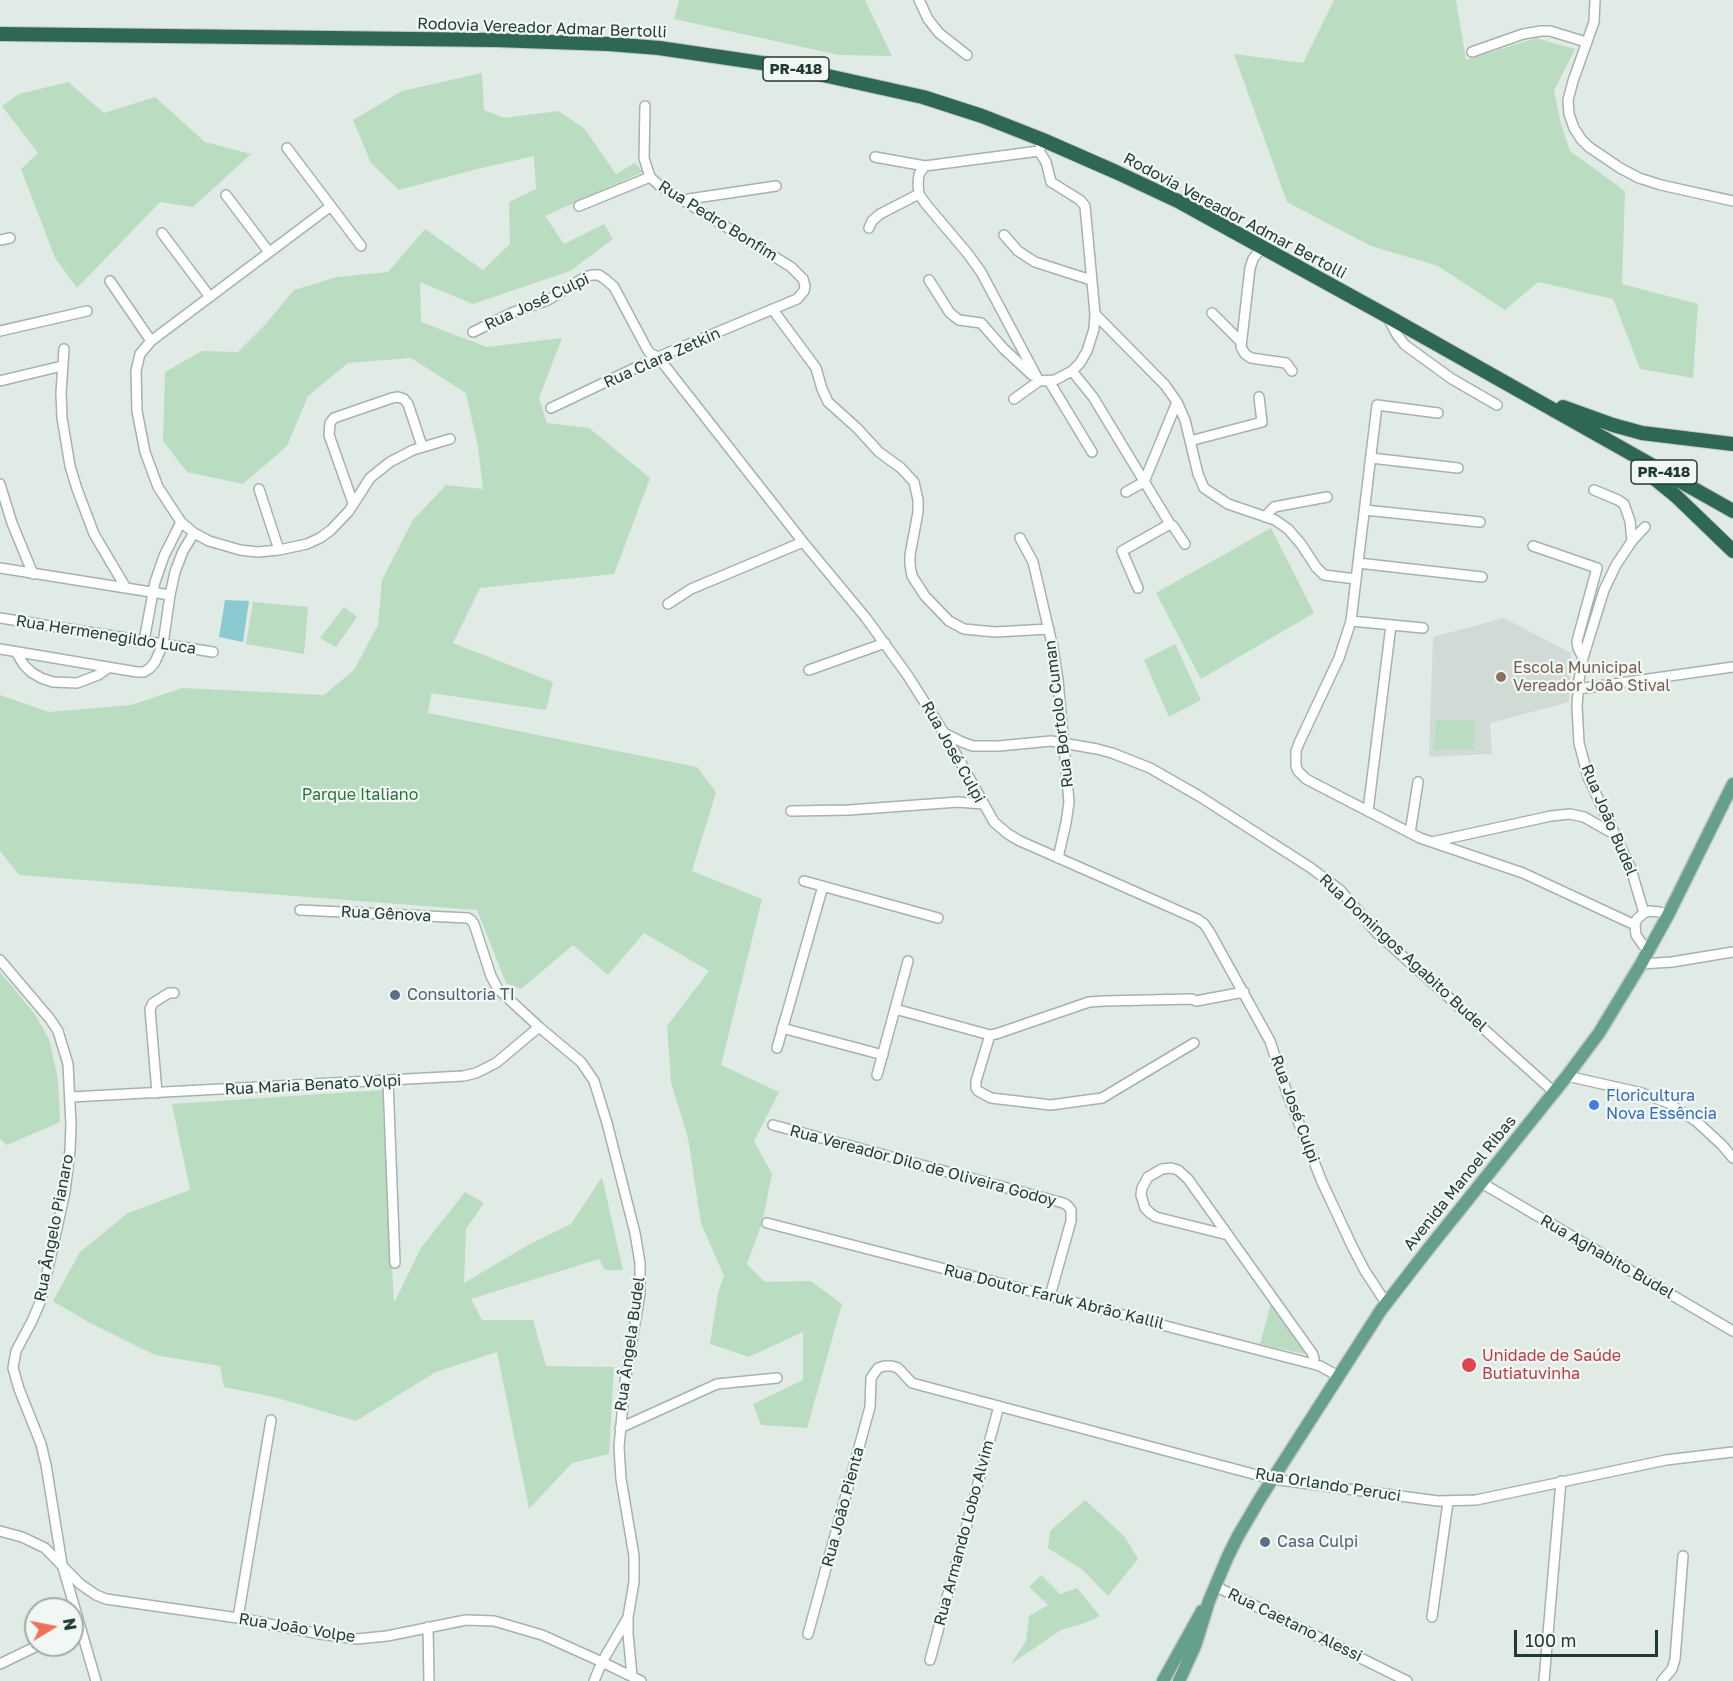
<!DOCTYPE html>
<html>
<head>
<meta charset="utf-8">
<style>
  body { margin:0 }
  #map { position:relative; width:1733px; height:1681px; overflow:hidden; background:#e1ebe6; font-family:"Golos Text",sans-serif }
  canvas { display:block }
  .north { position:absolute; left:24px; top:1597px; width:60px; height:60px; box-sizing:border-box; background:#f1f8f4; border:2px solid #9eaca6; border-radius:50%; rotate:80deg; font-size:16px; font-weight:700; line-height:24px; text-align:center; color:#213b32 }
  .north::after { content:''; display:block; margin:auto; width:21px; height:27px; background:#f0715a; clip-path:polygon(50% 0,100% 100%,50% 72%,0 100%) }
  .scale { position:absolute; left:1514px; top:1630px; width:144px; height:27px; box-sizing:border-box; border:3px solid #213b32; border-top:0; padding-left:8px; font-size:18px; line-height:21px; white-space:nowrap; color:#213b32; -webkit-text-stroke:4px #f1f8f4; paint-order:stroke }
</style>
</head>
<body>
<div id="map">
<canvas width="1733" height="1681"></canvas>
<div class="north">N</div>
<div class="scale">100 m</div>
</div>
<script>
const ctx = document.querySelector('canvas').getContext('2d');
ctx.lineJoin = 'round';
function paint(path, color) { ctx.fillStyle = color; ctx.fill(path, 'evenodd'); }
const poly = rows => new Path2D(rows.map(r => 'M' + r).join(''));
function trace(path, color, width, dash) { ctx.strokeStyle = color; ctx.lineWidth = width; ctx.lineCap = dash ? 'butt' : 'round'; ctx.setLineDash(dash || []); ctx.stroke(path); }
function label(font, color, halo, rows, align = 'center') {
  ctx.font = font + ' "Golos Text",sans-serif'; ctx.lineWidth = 4.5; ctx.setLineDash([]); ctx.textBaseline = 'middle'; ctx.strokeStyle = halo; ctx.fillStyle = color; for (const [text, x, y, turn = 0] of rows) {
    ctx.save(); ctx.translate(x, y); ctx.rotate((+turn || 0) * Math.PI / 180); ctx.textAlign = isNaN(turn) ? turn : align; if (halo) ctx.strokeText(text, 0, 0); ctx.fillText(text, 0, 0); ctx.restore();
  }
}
paint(poly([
  [1504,618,1571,653,1569,702,1490,723,1492,754,1429,757,1433,637]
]), '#cfdbd4');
paint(poly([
  [679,0,865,0,892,56,839,55,674,19],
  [1334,0,1456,0,1466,60,1536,38,1575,49,1554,91,1561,124,1570,151,1625,191,1622,284,1698,304,1693,378,1640,369,1613,299,1538,282,1505,310,1438,266,1371,246,1287,202,1234,54,1303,63],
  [482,73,484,110,504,118,558,111,584,128,616,174,635,163,643,172,545,216,564,244,604,224,613,239,570,271,473,304,420,282,421,322,487,347,562,338,539,398,547,423,589,428,650,478,614,574,480,588,453,643,553,682,546,710,431,693,428,713,697,767,716,792,692,871,762,899,721,1065,779,1092,754,1141,772,1174,762,1223,747,1264,765,1282,811,1281,842,1304,807,1428,761,1425,753,1404,803,1380,803,1332,749,1357,710,1344,718,1293,724,1276,701,1223,688,1138,671,1082,667,1026,709,971,644,933,608,975,573,945,521,989,506,983,477,910,19,875,0,851,0,695,49,712,131,705,182,688,324,695,354,670,378,625,382,580,413,520,446,485,483,489,478,447,466,393,411,358,348,363,308,396,287,446,243,484,187,472,163,441,165,372,202,351,238,352,265,325,294,290,337,277,388,272,425,229,483,270,510,244,509,202,536,189,534,156,477,169,399,190,371,163,353,120,402,91],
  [68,82,104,113,155,97,205,142,251,154,193,207,160,202,77,288,55,258,21,169,38,153,2,106,19,94],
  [1271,528,1314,613,1201,679,1156,593],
  [253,602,308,607,304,654,246,644],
  [344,607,357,617,336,647,320,638],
  [1175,644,1201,700,1169,717,1144,660],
  [1436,720,1475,720,1474,750,1434,750],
  [0,972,34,1013,49,1039,58,1079,60,1122,7,1145,0,1139],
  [382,1090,394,1303,421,1248,465,1192,484,1203,466,1229,464,1283,528,1245,571,1224,602,1177,623,1270,605,1270,599,1259,471,1299,482,1320,533,1320,546,1366,614,1367,609,1454,572,1463,529,1509,497,1352,436,1372,356,1421,274,1397,224,1387,220,1366,155,1355,88,1322,53,1301,80,1252,128,1213,190,1190,172,1104],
  [1272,1300,1307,1350,1304,1354,1260,1344],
  [1085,1500,1125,1537,1138,1559,1108,1596,1083,1570,1048,1548,1050,1531],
  [1041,1575,1060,1594,1077,1588,1100,1616,1085,1623,1061,1630,1011,1664,1026,1641,1029,1616,1048,1605,1029,1587]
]), '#badcc0');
paint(poly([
  [225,600,249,601,243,642,219,637]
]), '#89cbd0');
const minor = poly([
  [919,0,928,19,939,33,967,55],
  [1595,0,1594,22,1573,81,1568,100,1569,114,1574,128,1581,139,1589,147,1620,168,1639,178,1661,185,1733,201],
  [1472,52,1523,34,1541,31,1550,31,1586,42],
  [1043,140,1039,151,1046,162,1051,182,1080,200,1085,206,1095,314,1165,385,1177,402,1185,420,1198,474,1204,488,1228,504,1275,520,1288,529,1301,544,1316,567,1324,575,1356,579],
  [287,148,361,246],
  [875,157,925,166],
  [226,195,269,252],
  [682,200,776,186],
  [331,206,151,341,140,354,136,371,137,411,145,452,158,487,181,522,194,533,209,541,240,550,258,552,279,550,307,544,320,538,331,530,349,511,370,478,390,462,413,450,450,439],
  [579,206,650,177],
  [869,228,872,221,880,214,919,194],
  [162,233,210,297],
  [1004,235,1018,251,1035,262,1091,280],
  [0,240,10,238],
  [1262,247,1253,259,1250,268,1241,347,1245,354,1251,358,1286,363,1292,371],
  [929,280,950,313,959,320,981,323,1004,349,1032,375],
  [110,281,151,341],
  [773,310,816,368,822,389,828,402,857,428,879,452,901,468,914,482,918,500,918,512,910,555,910,565,912,576,925,596,949,621,964,629,995,632,1049,629],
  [1212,313,1241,342],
  [1388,318,1397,335,1405,345,1452,379,1497,405],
  [0,331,87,311],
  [473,332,514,312,548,300,585,277,592,275,599,275,606,280,614,287,647,349,650,353,658,357,803,542,866,618,908,676,944,733,994,822,1008,834,1020,841,1197,919,1204,924,1209,931,1270,1041,1287,1093,1322,1182,1353,1248,1365,1271,1386,1303],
  [64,349,61,393,62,418,70,466,77,489,94,534,126,588],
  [1072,371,1093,397,1170,524,1173,526,1185,544],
  [0,381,62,366],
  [1039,381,981,272,968,254,925,203,919,194,918,184,919,174,925,166,1039,151],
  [1049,381,1092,452],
  [1014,399,1039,381,1055,380,1072,371,1080,363,1087,351,1094,329,1095,314],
  [551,408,658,357,797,299,804,291,805,286,803,279,791,267,660,186,650,177,644,158,645,106],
  [1438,413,1377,405,1351,621,1339,658,1299,743,1296,751,1296,766,1298,771,1306,779,1420,838,1523,873,1635,925],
  [1190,441,1262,422,1259,397],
  [1371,458,1458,468],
  [0,484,12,523,33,574],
  [259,489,279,550],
  [1594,490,1618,500,1624,504,1630,521,1632,541],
  [1126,492,1144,482,1177,402],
  [353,503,329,435,330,423,334,418,392,398,398,397,404,399,408,404,422,446],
  [1365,510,1480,522],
  [1265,517,1274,507,1327,497],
  [1020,538,1033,562,1053,648,1058,680,1069,802,1066,823,1058,858],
  [1533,546,1597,568,1577,641,1578,648,1583,658],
  [1358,563,1482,577],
  [0,568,170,595],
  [1138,588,1122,551,1170,524],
  [668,604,691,589,803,542],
  [0,618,213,652],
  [1351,621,1423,628],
  [144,641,155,582,164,556,181,522],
  [0,649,137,672,144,672,150,668,155,662,163,644,170,595,175,572,183,551,194,533],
  [16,652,24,665,31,672,41,678,53,682,77,683,98,675,108,668],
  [809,670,885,643],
  [1578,689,1733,667],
  [944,733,962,742,973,746,999,746,1051,741,1097,749,1112,753,1150,768,1199,796,1311,868,1340,890,1377,933,1554,1092],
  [791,811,849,810,958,802,983,804],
  [1368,811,1391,625],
  [1410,833,1418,782],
  [1432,842,1551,816,1570,814,1584,817,1614,834],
  [804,881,938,918],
  [300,910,468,918,471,920,474,924,491,976,498,989,539,1027,581,1062,594,1081,607,1123,635,1233,640,1263,640,1294,625,1382,619,1447,621,1479,634,1556,634,1582,628,1617,628,1634,632,1676],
  [1644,913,1631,869,1588,777,1579,743,1577,706,1579,680,1583,658,1604,590,1616,565,1632,541,1645,527],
  [1649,950,1643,945,1636,935,1635,925,1637,919,1644,913,1649,911,1660,912,1668,915],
  [0,960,50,1019,58,1031,68,1064,71,1125,70,1150,65,1192,41,1300,32,1321,16,1351,13,1368,19,1389,41,1444,46,1465,62,1564,96,1681],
  [1641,964,1672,962,1733,952],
  [895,1009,990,1035,996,1034,1089,1002,1104,1001,1192,999,1196,1001,1244,992],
  [782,1028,883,1055],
  [990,1035,976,1081,976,1088,978,1091,991,1098,1051,1105,1102,1098,1194,1043],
  [777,1048,823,886],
  [877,1075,908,961],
  [1567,1076,1642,1093,1668,1103,1696,1121,1722,1145,1733,1158],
  [388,1081,395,1263],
  [157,1093,150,1009,153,1003,169,993,174,993],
  [71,1097,463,1076,476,1073,496,1063,539,1027],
  [773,1125,1063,1203,1067,1205,1071,1210,1071,1221,1050,1296],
  [1480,1182,1733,1331],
  [767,1223,1313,1364,1320,1366,1338,1376],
  [1228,1235,1156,1217,1150,1213,1145,1208,1141,1195,1142,1188,1148,1177,1162,1169,1171,1168,1178,1170,1188,1179,1312,1353,1314,1358,1313,1364],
  [620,1428,717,1384,777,1378],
  [0,1531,22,1537,45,1548,80,1584,96,1595,106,1599,238,1618,320,1634,357,1639,387,1636,466,1620,494,1621,542,1635,602,1662,641,1681],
  [1215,1586,1407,1681],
  [1432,1617,1448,1502],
  [238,1618,271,1420],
  [428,1627,429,1681],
  [808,1634,870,1407,871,1378,878,1368,884,1366,892,1366,898,1368,912,1383,1272,1479,1438,1501,1476,1500,1666,1460,1733,1452],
  [930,1660,999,1406],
  [0,1664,39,1645],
  [594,1681,602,1662,627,1619],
  [1544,1681,1561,1481],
  [1662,1681,1672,1669,1675,1659,1683,1556]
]);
const major = poly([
  [1163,1681,1202,1611],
  [1179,1681,1195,1646,1209,1601,1228,1556,1238,1536,1261,1497,1381,1310,1429,1248,1567,1076,1599,1033,1641,964,1668,915,1733,784]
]);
const highway = poly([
  [0,34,495,40,609,44,659,48,782,66,923,97,982,116,1043,140,1116,172,1180,202,1387,316,1733,511],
  [1563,407,1613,425,1642,433,1733,444],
  [1638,465,1676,496,1733,551]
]);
trace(minor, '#a4b3ac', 12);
trace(major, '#c1c8c6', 15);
trace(highway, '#c1c8c6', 16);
trace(minor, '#fff', 9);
trace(major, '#66a08c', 12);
trace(highway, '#2e6756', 14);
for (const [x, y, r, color] of [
  [1501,677,6,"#8d6e63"],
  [395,995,6,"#5c6f8a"],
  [1594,1105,6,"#3f7fe0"],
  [1469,1365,8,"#e0444e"],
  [1265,1542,6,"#5c6f8a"]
]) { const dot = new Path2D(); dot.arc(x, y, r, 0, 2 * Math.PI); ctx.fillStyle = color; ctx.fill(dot); trace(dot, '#f1f8f4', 2); }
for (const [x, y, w] of [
  [796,69,66],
  [1664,472,66]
]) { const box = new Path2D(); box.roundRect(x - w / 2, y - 12, w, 24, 4.5); ctx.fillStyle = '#f1f8f4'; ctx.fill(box); trace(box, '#213b32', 1.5); }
label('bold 15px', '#213b32', null, [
  ["PR-418",796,69],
  ["PR-418",1664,472]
]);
label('16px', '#213b32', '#f1f8f4', [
  ["Rodovia Vereador Admar Bertolli",542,28,2],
  ["Rodovia Vereador Admar Bertolli",1235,216,28],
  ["Rua Pedro Bonfim",718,221,32],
  ["Rua José Culpi",537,302,-25],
  ["Rua Clara Zetkin",662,358,-24],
  ["Rua Hermenegildo Luca",106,635,9],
  ["Rua Bortolo Cuman",1059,714,-97],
  ["Rua José Culpi",953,752,61],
  ["Rua João Budel",1609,820,67],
  ["Rua Gênova",386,914,3],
  ["Rua Domingos Agabito Budel",1403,953,43],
  ["Rua Maria Benato Volpi",313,1085,-3],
  ["Rua José Culpi",1295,1109,70],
  ["Rua Vereador Dilo de Oliveira Godoy",923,1166,15],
  ["Avenida Manoel Ribas",1460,1183,-51],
  ["Rua Ângelo Pianaro",54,1228,-79],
  ["Rua Aghabito Budel",1607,1257,30],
  ["Rua Doutor Faruk Abrão Kallil",1054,1297,14],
  ["Rua Ângela Budel",630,1344,-82],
  ["Rua Orlando Peruci",1328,1485,9],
  ["Rua João Pienta",843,1507,-75],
  ["Rua Armando Lobo Alvim",964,1533,-75],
  ["Rua Caetano Alessi",1295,1625,26],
  ["Rua João Volpe",297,1628,9]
]);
label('16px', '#785e54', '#f1f8f4', [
  ["Escola Municipal",1513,668],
  ["Vereador João Stival",1513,686]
], 'left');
label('16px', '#2c7241', '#f1f8f4', [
  ["Parque Italiano",360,795]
]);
label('16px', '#4e5e75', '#f1f8f4', [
  ["Consultoria TI",407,995],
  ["Casa Culpi",1277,1542]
], 'left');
label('16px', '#366cbe', '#f1f8f4', [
  ["Floricultura",1606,1096],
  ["Nova Essência",1606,1114]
], 'left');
label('16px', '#be3a42', '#f1f8f4', [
  ["Unidade de Saúde",1482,1356],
  ["Butiatuvinha",1482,1374]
], 'left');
</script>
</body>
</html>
